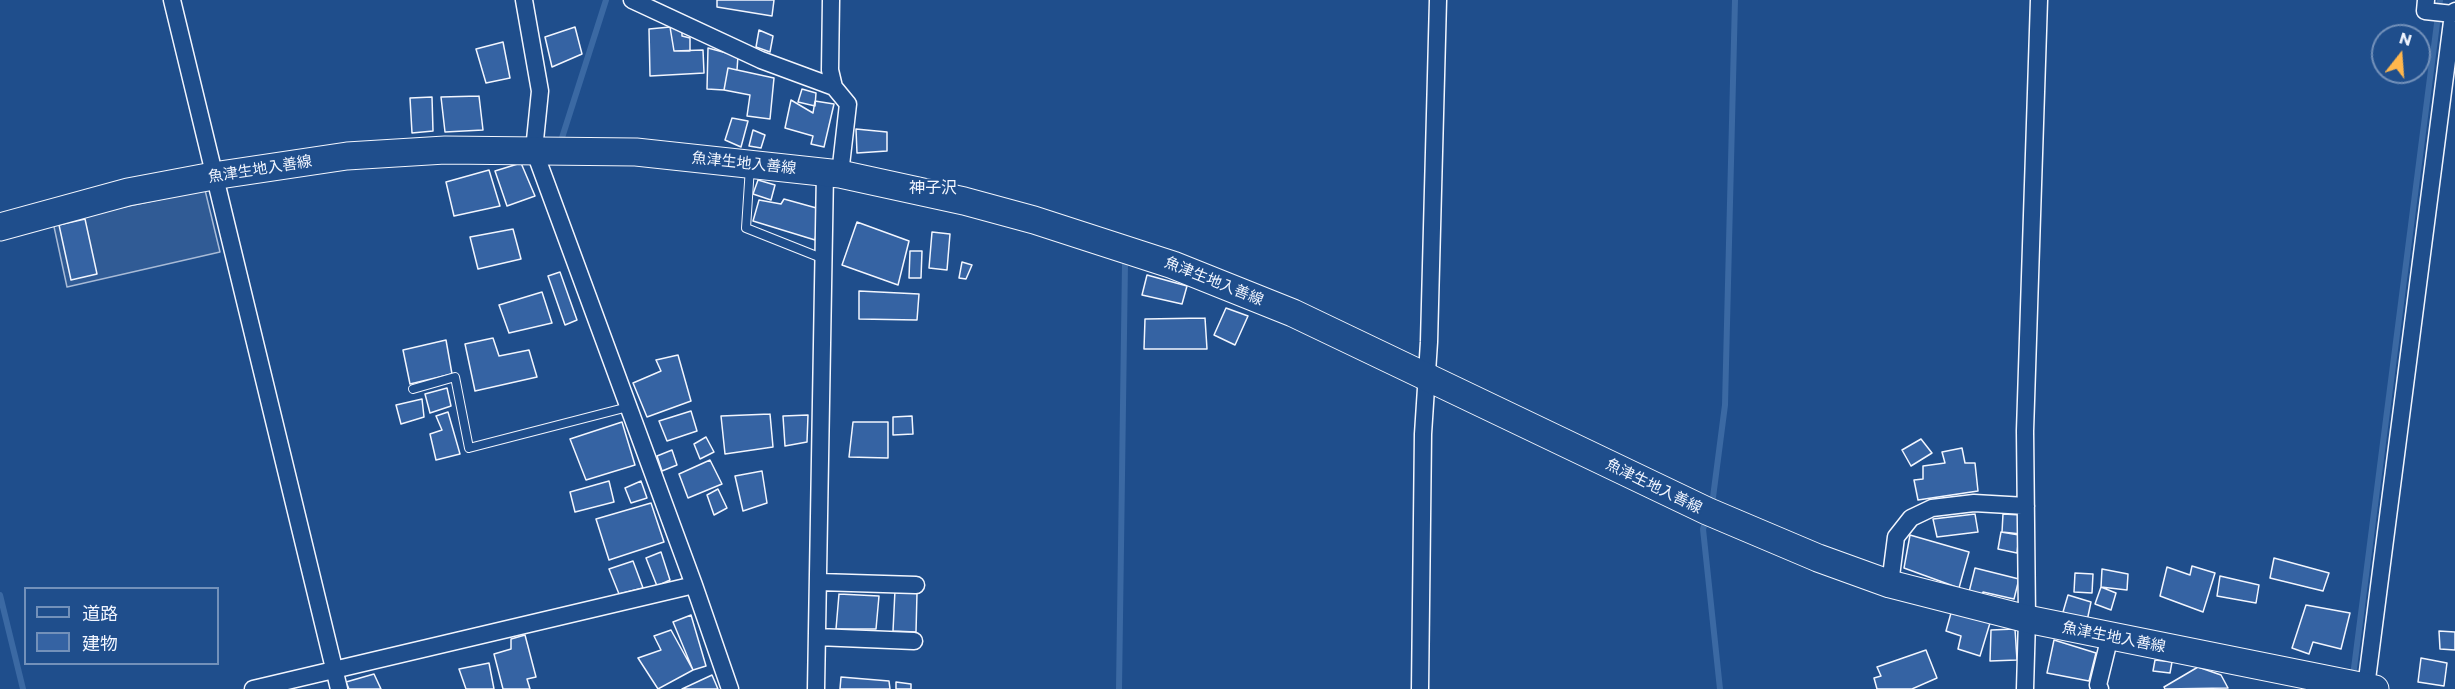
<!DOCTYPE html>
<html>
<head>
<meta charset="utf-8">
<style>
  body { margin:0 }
  #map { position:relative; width:2455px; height:689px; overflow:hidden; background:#1f4e8c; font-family:Commissioner,"Noto Sans JP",sans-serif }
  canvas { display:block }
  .legend { position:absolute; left:24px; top:587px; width:195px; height:78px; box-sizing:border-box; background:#1f4e8c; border:2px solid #7391ba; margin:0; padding:8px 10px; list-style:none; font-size:18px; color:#f2f6ff }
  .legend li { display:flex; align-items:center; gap:12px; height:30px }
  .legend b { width:30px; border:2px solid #7391ba }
  .north { position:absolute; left:2371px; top:24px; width:60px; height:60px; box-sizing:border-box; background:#1f4e8c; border:2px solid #7391ba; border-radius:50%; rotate:17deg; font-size:16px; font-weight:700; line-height:24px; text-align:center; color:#f2f6ff }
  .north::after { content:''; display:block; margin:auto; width:21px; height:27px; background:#ffb74d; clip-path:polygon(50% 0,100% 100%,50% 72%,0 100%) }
</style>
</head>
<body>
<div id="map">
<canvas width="2455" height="689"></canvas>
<ul class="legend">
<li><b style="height:8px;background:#1f4e8c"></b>道路</li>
<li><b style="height:16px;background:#3563a3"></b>建物</li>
</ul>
<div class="north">N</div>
</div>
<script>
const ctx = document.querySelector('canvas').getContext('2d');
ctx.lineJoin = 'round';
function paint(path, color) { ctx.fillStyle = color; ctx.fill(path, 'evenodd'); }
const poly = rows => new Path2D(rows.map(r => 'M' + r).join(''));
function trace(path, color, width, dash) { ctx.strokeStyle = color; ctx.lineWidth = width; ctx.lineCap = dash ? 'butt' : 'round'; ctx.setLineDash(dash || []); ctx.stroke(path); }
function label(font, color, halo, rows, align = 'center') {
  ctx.font = font + ' Commissioner,"Noto Sans JP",sans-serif'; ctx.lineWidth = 4.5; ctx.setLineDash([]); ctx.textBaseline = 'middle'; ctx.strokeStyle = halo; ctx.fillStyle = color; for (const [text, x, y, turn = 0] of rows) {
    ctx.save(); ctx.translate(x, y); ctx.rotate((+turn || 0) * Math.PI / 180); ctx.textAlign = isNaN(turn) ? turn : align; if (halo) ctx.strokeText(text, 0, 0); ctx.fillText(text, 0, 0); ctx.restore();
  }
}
const parking = poly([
  [205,190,220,252,67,287,53,222,205,190]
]);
paint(parking, '#305b95');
trace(parking, '#a8bbd7', 1.5);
trace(poly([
  [560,144,606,0],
  [1712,505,1725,405,1735,0],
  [1707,517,1703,529,1720,689],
  [0,595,23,689],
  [2353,676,2440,0],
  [1119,689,1125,263]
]), '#3b69a3', 6);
const building = poly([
  [717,0,774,0,772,16,717,7,717,0],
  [575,27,582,54,552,67,545,37,575,27],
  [670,27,674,51,703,50,704,73,650,76,649,29,670,27],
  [670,27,682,28,682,36,690,38,690,51,674,51,670,27],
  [759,30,773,36,770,52,756,47,759,30],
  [503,42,510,78,486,83,476,49,503,42],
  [708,48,738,56,737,70,728,68,724,90,707,89,708,48],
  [728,68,774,78,770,119,747,116,750,95,724,90,728,68],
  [802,89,816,93,815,106,798,102,802,89],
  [479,96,483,130,445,132,441,97,479,96],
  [432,97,433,131,412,133,410,98,432,97],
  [791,100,813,113,815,101,834,104,824,147,811,144,813,136,785,128,791,100],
  [732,118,748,121,741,147,725,140,732,118],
  [856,129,887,132,887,151,857,153,856,129],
  [753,130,765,135,761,148,749,146,753,130],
  [521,163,535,196,507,206,495,171,521,163],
  [489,170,500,206,454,216,446,182,489,170],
  [758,180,775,185,771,200,753,194,758,180],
  [784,199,820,209,815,240,753,221,759,200,781,204,784,199],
  [85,219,97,274,71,280,59,225,85,219],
  [857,222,909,241,898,285,842,265,857,222],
  [513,229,521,259,478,269,470,237,513,229],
  [932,232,950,234,947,270,929,268,932,232],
  [910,251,922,251,921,278,909,278,910,251],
  [962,262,972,265,966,279,959,278,962,262],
  [560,272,577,320,565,325,548,276,560,272],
  [1147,275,1187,286,1182,304,1142,295,1147,275],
  [859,291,919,294,917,320,859,319,859,291],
  [542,292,552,323,509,333,499,305,542,292],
  [1226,308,1248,316,1235,345,1214,335,1226,308],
  [1205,318,1207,349,1144,349,1145,319,1205,318],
  [493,338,499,356,529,350,537,377,475,391,465,344,493,338],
  [446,340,452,374,410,384,403,350,446,340],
  [678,355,691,401,647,417,633,383,661,371,656,360,678,355],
  [447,388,451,406,430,413,425,394,447,388],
  [422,399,424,417,401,424,396,405,422,399],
  [691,411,697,431,667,441,659,421,691,411],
  [448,412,460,454,436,460,430,434,442,430,436,416,448,412],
  [770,414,773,447,725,454,721,416,770,414],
  [808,415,807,442,785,446,783,416,808,415],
  [912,416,913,434,893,435,893,417,912,416],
  [622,422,635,465,586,480,570,439,622,422],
  [853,422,888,422,888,458,849,457,853,422],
  [706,437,714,452,700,459,694,444,706,437],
  [1921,439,1932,453,1911,466,1902,450,1921,439],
  [1962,448,1965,463,1975,463,1978,491,1918,500,1914,480,1923,479,1923,466,1945,463,1942,452,1962,448],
  [672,450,677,465,662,471,657,456,672,450],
  [710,460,722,484,688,498,679,474,710,460],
  [762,471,767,503,743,511,735,476,762,471],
  [609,481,614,502,575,512,570,492,609,481],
  [641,481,647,498,631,503,625,488,641,481],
  [718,489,727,508,714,515,707,495,718,489],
  [651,503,664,542,609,560,596,519,651,503],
  [1975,514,1978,532,1937,537,1933,519,1975,514],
  [2003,514,2021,515,2021,534,2002,532,2003,514],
  [2001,532,2019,535,2017,553,1998,549,2001,532],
  [1910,535,1969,552,1959,588,1904,568,1910,535],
  [661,552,670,580,657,586,646,558,661,552],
  [2274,558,2329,573,2323,591,2270,578,2274,558],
  [633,561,643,588,619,594,609,569,633,561],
  [2192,566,2215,573,2203,612,2160,596,2167,567,2190,575,2192,566],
  [1975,568,2019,579,2014,599,1983,592,1980,598,1969,592,1975,568],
  [2102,569,2128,574,2127,590,2101,587,2102,569],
  [2075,573,2093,574,2092,593,2074,592,2075,573],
  [2220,576,2259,585,2256,603,2217,596,2220,576],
  [2101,587,2116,593,2111,610,2095,604,2101,587],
  [895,590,917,593,916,632,893,631,895,590],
  [839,594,879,596,876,629,836,629,839,594],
  [2068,595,2091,602,2087,621,2063,612,2068,595],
  [2306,605,2350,613,2341,649,2313,642,2309,654,2292,648,2306,605],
  [1951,613,1990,623,1980,656,1958,649,1961,636,1946,631,1951,613],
  [691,615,706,666,693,670,673,622,691,615],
  [2015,629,2017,660,1990,661,1991,630,2015,629],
  [671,630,693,670,658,689,638,658,661,650,654,636,671,630],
  [2439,631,2455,632,2455,650,2440,649,2439,631],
  [525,635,536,677,527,679,530,689,503,689,494,654,511,649,511,639,525,635],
  [2054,640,2096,653,2089,681,2047,673,2054,640],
  [1926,650,1937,678,1912,689,1877,689,1874,678,1881,676,1877,667,1926,650],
  [2421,658,2447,663,2444,686,2418,682,2421,658],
  [2155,660,2172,662,2170,673,2153,671,2155,660],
  [489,663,494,689,466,689,459,669,489,663],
  [2198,667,2221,675,2228,688,2165,689,2164,687,2198,667],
  [374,674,381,689,349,689,346,682,374,674],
  [712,675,718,689,682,689,712,675],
  [841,677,889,681,890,689,840,689,841,677],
  [896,682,911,684,911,689,896,689,896,682]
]);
paint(building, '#3563a3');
trace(building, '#f2f6ff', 1.5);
const service = poly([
  [750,167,746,228,824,259],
  [413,389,455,377,469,448,628,407]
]);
const minor = poly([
  [172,0,339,689],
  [524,0,540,91,534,150,694,585,730,689],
  [632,0,761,60,834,87],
  [831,0,830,70,834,87,848,104,840,174],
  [2426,0,2425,11,2453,14,2455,11],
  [819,582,916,585],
  [1890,584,1896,537,1911,518,1932,508,1974,503,2026,506],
  [817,637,914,641],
  [2366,687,2453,14],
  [253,689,694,585],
  [816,689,825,172],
  [1420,689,1423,434,1429,342,1438,0],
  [2025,689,2027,619,2025,431,2039,0],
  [2100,689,2098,685,2110,636]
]);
const primary = poly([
  [0,227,128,192,213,176,347,156,445,150,636,152,840,174,964,201,1034,220,1173,265,1293,313,1707,511,1818,558,1890,584,2027,619,2375,689]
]);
trace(service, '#f2f6ff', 10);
trace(minor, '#f2f6ff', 19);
trace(primary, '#f2f6ff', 29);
trace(service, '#1f4e8c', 8);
trace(minor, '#1f4e8c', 16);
trace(primary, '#1f4e8c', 27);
label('15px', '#f2f6ff', '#1f4e8c', [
  ["魚津生地入善線",744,163,6],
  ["魚津生地入善線",260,169,-9],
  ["魚津生地入善線",1214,281,22],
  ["魚津生地入善線",1654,486,26],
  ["魚津生地入善線",2114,637,11]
]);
label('16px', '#f2f6ff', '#1f4e8c', [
  ["神子沢",933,188]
]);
</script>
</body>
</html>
